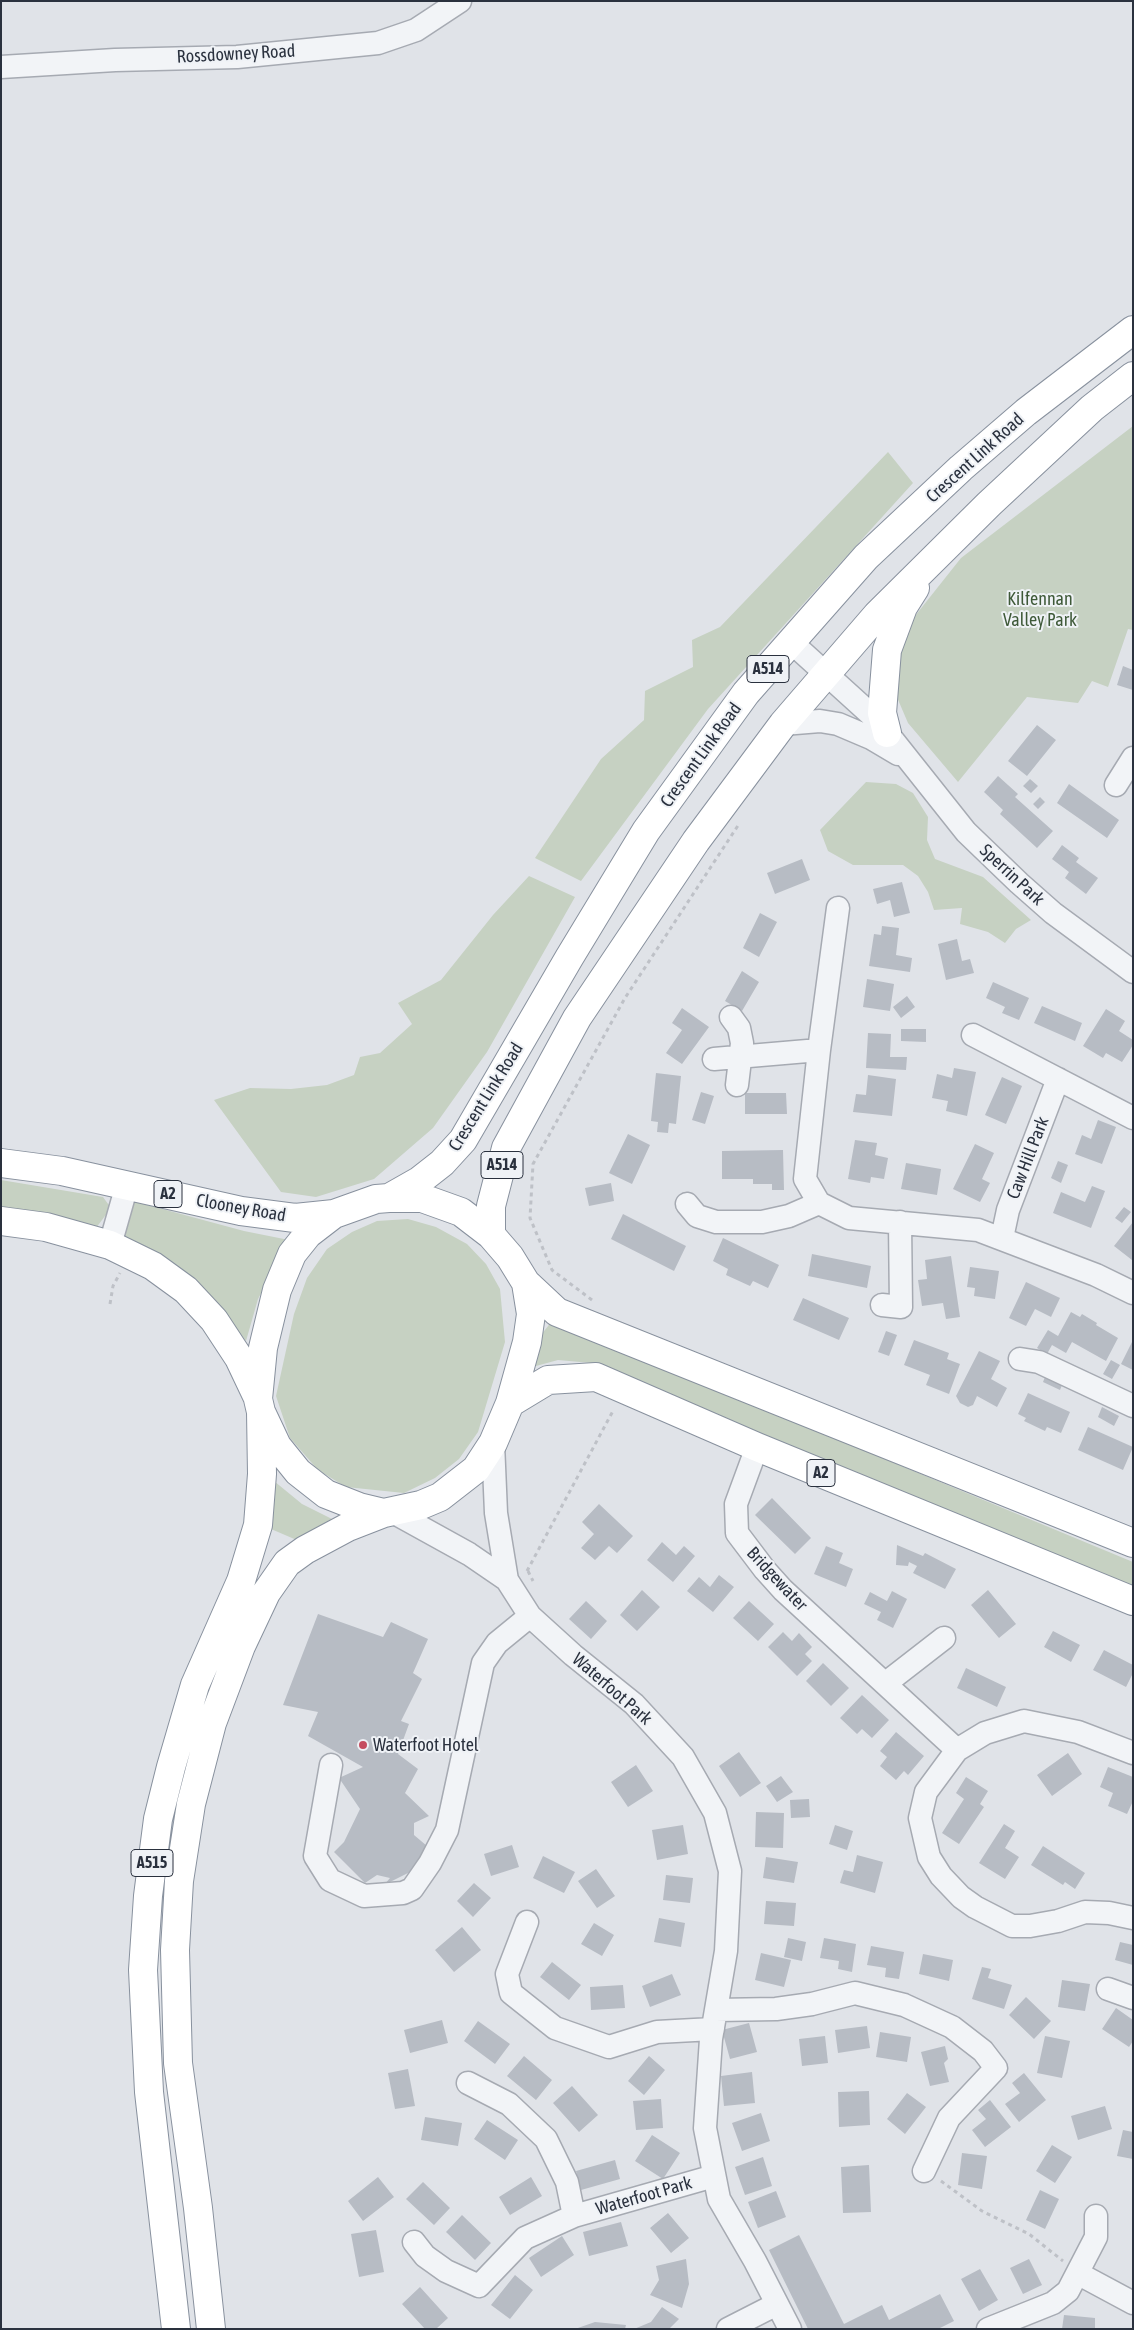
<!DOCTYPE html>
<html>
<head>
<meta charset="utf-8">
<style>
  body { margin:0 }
  #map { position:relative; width:1134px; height:2330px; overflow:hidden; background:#e0e3e8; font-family:"Asap Condensed",sans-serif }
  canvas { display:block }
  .frame { position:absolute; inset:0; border:2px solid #2a313e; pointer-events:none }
</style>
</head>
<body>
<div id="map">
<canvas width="1134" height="2330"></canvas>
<div class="frame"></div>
</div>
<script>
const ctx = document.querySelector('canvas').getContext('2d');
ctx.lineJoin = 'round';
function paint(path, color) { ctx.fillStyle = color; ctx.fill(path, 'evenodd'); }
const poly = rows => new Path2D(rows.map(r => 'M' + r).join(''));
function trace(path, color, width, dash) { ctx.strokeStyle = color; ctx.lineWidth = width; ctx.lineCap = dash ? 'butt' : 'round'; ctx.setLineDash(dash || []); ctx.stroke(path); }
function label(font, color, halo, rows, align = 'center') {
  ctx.font = font + ' "Asap Condensed",sans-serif'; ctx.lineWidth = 4; ctx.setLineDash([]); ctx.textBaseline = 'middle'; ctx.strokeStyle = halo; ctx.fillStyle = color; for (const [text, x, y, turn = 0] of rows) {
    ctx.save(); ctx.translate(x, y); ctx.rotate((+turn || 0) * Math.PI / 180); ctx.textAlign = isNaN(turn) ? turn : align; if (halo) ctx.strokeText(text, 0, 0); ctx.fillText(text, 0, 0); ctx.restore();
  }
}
paint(poly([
  [1133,426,1133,630,1128,629,1108,687,1092,681,1078,703,1027,697,958,782,908,723,896,695,897,657,911,621,961,558],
  [888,452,913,483,708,709,581,881,535,858,601,759,644,720,645,691,693,667,692,640,720,627],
  [866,782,896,784,913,793,928,817,927,840,935,859,983,877,1031,920,1016,929,1005,943,988,932,960,924,962,908,934,910,928,892,918,876,903,865,853,865,828,851,820,830],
  [529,876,575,897,487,1052,433,1128,374,1179,316,1197,281,1192,214,1100,250,1088,291,1089,327,1085,354,1075,360,1057,380,1053,412,1024,398,1003,441,980,493,915],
  [1,1180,103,1197,111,1208,96,1228,1,1214],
  [129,1200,244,1231,289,1240,258,1299,246,1341,212,1297,182,1269,150,1249,125,1237,121,1229],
  [408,1219,436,1227,467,1244,486,1264,500,1289,505,1342,478,1432,459,1459,435,1478,404,1493,346,1487,318,1470,290,1438,276,1396,294,1314,307,1278,327,1249,352,1232,377,1221],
  [552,1321,1133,1562,1133,1589,591,1363,558,1360,536,1366,535,1362,541,1335],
  [274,1481,302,1504,332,1519,311,1531,299,1541,271,1529]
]), '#c6d1c2');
paint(poly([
  [1123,666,1133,670,1133,690,1117,685],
  [1037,725,1056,740,1027,776,1008,761],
  [998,776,1018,794,1015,797,1053,831,1037,848,1000,814,1003,810,984,792],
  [1030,779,1038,786,1031,793,1023,786],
  [1069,784,1119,820,1107,838,1057,803],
  [1040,797,1045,802,1038,809,1033,804],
  [1062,845,1079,858,1076,862,1098,878,1086,894,1065,878,1069,872,1052,859],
  [802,859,810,880,775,894,767,873],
  [902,882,910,913,894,917,890,900,877,904,873,889],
  [760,913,777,922,759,957,743,948],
  [882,926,899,928,896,955,912,958,910,972,869,966,874,934,881,935],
  [957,939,962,961,970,959,974,973,946,980,938,944],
  [742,971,759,982,742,1011,725,1001],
  [867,979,894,984,890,1011,863,1007],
  [993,982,1029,998,1019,1020,1002,1013,1005,1007,986,998],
  [907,996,915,1007,901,1018,893,1007],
  [1042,1006,1082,1023,1075,1041,1034,1023],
  [682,1008,709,1027,682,1064,666,1053,682,1030,672,1023],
  [1106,1009,1125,1021,1119,1031,1133,1040,1133,1045,1122,1062,1106,1053,1103,1058,1083,1046],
  [901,1029,926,1029,926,1042,901,1041],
  [868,1033,891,1034,890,1057,907,1057,906,1070,866,1068],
  [954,1068,976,1072,967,1116,946,1111,948,1101,932,1098,937,1074,952,1078],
  [656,1073,681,1076,676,1124,669,1123,668,1133,657,1132,658,1122,651,1121],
  [868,1075,896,1079,892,1116,853,1112,856,1094,866,1095],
  [1002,1077,1022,1086,1006,1124,985,1115],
  [701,1092,714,1096,705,1124,692,1120],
  [745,1093,786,1093,787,1114,745,1114],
  [1098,1120,1116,1127,1102,1164,1075,1154,1082,1135,1091,1139],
  [628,1134,650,1145,632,1184,609,1173],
  [855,1140,877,1143,875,1155,888,1158,884,1179,871,1177,870,1183,848,1179],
  [975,1144,994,1153,982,1179,990,1183,980,1202,953,1189],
  [783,1150,784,1190,772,1190,772,1184,753,1184,753,1179,722,1179,722,1151],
  [1058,1161,1068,1165,1061,1183,1051,1178],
  [906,1163,941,1169,937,1195,901,1189],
  [611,1183,614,1201,589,1206,585,1188],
  [1092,1186,1105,1191,1091,1228,1053,1213,1061,1192,1085,1202],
  [1124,1207,1131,1212,1122,1223,1115,1218],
  [623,1214,686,1246,674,1271,611,1239],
  [1133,1222,1133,1259,1132,1260,1114,1246],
  [723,1238,779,1265,768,1288,753,1281,750,1286,726,1275,728,1269,713,1261],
  [812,1254,871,1266,867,1288,808,1276],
  [951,1256,960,1317,946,1319,943,1303,922,1306,918,1280,927,1279,925,1260],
  [970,1267,999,1271,995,1299,974,1296,975,1288,967,1287],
  [1026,1282,1060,1298,1051,1317,1035,1309,1026,1326,1009,1318],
  [803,1298,849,1318,839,1340,793,1320],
  [1071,1312,1080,1317,1082,1314,1097,1323,1096,1325,1118,1338,1106,1361,1072,1342,1066,1353,1052,1345,1047,1354,1037,1348,1048,1330,1058,1336],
  [886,1331,897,1335,889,1356,878,1352],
  [914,1340,949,1353,947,1359,960,1364,949,1394,926,1385,930,1375,904,1365],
  [1133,1340,1133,1370,1121,1364],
  [979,1351,1000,1361,991,1379,1007,1388,997,1407,977,1396,973,1405,968,1407,960,1403,956,1396],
  [1111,1360,1120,1365,1112,1379,1103,1374],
  [1047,1372,1064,1380,1060,1390,1043,1382],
  [1028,1393,1070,1412,1061,1433,1047,1427,1045,1431,1024,1421,1026,1418,1018,1414],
  [1102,1407,1119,1416,1114,1426,1098,1417],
  [1088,1427,1133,1447,1123,1470,1078,1450],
  [772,1498,811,1538,795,1554,755,1515],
  [599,1504,633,1536,617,1553,609,1546,595,1560,581,1548,594,1534,582,1522],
  [662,1542,676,1555,684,1546,695,1556,673,1582,647,1560],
  [897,1545,923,1556,925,1553,956,1569,945,1589,913,1573,917,1566,909,1562,908,1566,896,1565],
  [826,1546,843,1553,839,1563,853,1569,846,1587,814,1574],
  [719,1575,734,1587,713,1612,687,1591,699,1577,710,1587],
  [642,1590,660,1607,637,1631,620,1615],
  [988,1590,1016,1624,999,1638,971,1605],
  [892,1591,907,1599,893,1628,877,1620,881,1612,864,1604,870,1592,887,1601],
  [586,1601,607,1621,591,1639,569,1619],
  [749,1601,774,1624,758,1641,733,1618],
  [318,1614,383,1637,391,1622,428,1639,413,1673,422,1679,401,1721,409,1724,398,1754,418,1769,405,1793,429,1816,414,1823,414,1835,427,1846,428,1863,384,1885,390,1878,377,1875,365,1883,334,1852,344,1842,360,1809,339,1778,363,1767,308,1736,318,1712,283,1705],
  [1053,1631,1080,1645,1071,1662,1044,1647],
  [783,1632,792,1641,799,1633,812,1647,805,1654,812,1661,797,1676,768,1647],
  [1104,1650,1133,1665,1133,1673,1126,1687,1093,1670],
  [823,1663,849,1688,831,1706,806,1681],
  [966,1668,1006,1687,997,1707,957,1688],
  [862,1695,889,1720,872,1738,862,1729,857,1734,840,1718],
  [896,1732,924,1756,908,1775,904,1771,896,1780,880,1766,887,1757,880,1751],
  [739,1752,761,1783,740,1797,719,1766],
  [1068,1753,1082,1774,1052,1796,1037,1775],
  [636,1765,653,1791,628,1807,611,1782],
  [1108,1767,1133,1777,1133,1801,1127,1814,1108,1806,1113,1793,1100,1787],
  [781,1776,793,1792,777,1802,766,1786],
  [966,1777,988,1791,980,1804,984,1807,959,1844,942,1833,964,1799,956,1793],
  [809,1799,810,1817,791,1818,790,1800],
  [756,1812,784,1813,783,1848,755,1847],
  [1004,1824,1015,1831,1005,1848,1019,1857,1005,1879,979,1863],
  [683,1825,688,1854,657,1860,652,1830],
  [835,1825,853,1831,847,1850,829,1844],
  [512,1845,519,1867,491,1876,484,1854],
  [1043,1846,1085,1873,1075,1889,1065,1882,1063,1885,1031,1865],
  [857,1855,883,1862,875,1893,840,1883,844,1870,853,1872],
  [543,1856,575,1872,564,1893,533,1878],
  [766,1857,798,1862,794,1883,763,1878],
  [596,1869,615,1896,597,1908,578,1881],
  [666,1875,693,1878,690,1903,663,1900],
  [474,1883,491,1898,473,1917,457,1901],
  [766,1901,796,1903,794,1926,764,1924],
  [659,1918,685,1923,681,1947,654,1942],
  [594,1923,614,1935,602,1956,581,1944],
  [462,1927,481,1950,454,1972,435,1950],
  [788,1938,806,1942,802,1961,784,1957],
  [824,1938,856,1944,852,1972,838,1969,839,1961,820,1958],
  [1120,1942,1133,1945,1133,1965,1115,1960],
  [871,1946,904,1952,899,1979,885,1977,886,1968,867,1965],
  [761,1953,791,1960,784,1987,755,1980],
  [923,1954,953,1960,949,1981,919,1974],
  [552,1962,581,1985,569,2000,540,1977],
  [982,1967,991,1969,988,1978,1012,1985,1004,2009,972,1999],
  [672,1974,681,1995,650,2007,642,1986],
  [1062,1980,1090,1984,1085,2011,1058,2007],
  [623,1985,625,2008,591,2010,590,1987],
  [1026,1997,1051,2021,1034,2039,1009,2015],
  [1116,2008,1133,2020,1133,2041,1129,2047,1102,2029],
  [442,2020,448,2043,410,2053,404,2030],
  [478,2021,510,2044,495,2064,464,2041],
  [749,2023,757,2052,730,2059,722,2030],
  [867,2026,870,2048,838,2053,835,2030],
  [880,2032,911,2037,907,2062,876,2057],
  [825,2036,828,2063,802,2066,799,2039],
  [1045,2036,1070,2041,1062,2078,1037,2073],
  [945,2046,948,2059,944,2063,949,2082,930,2086,921,2052],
  [524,2056,552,2080,536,2100,507,2076],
  [649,2056,665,2070,644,2095,628,2081],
  [408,2069,415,2106,395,2109,388,2073],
  [752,2072,755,2103,724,2106,721,2076],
  [1024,2073,1046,2100,1019,2122,1005,2104,1020,2093,1012,2083],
  [572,2086,598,2115,579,2132,553,2103],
  [869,2091,870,2125,839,2127,838,2092],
  [907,2093,926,2107,905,2134,887,2119],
  [661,2099,663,2128,636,2130,633,2101],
  [990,2100,1011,2127,985,2147,972,2130,986,2119,978,2110],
  [1105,2106,1112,2129,1078,2140,1071,2116],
  [761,2113,770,2141,742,2151,732,2123],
  [425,2117,462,2123,458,2146,421,2140],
  [487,2120,518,2140,505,2160,474,2139],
  [1123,2130,1133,2132,1133,2159,1117,2156],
  [652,2135,680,2153,663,2179,635,2161],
  [1052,2145,1072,2157,1055,2183,1036,2171],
  [962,2153,987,2156,982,2189,958,2185],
  [763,2157,772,2186,745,2195,735,2167],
  [615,2160,620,2179,581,2190,576,2171],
  [869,2165,871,2212,843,2213,841,2167],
  [378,2177,394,2197,363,2221,348,2201],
  [531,2177,542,2196,510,2215,499,2197],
  [423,2182,450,2208,434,2225,406,2199],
  [1040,2190,1059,2199,1045,2229,1026,2220],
  [776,2191,786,2217,758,2228,748,2202],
  [668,2213,689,2238,671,2253,650,2228],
  [462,2215,491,2243,475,2260,446,2232],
  [621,2222,628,2246,589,2256,583,2232],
  [376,2230,384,2272,359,2277,351,2234],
  [799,2235,844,2324,882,2305,889,2320,940,2294,954,2321,938,2329,808,2329,769,2250],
  [562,2236,574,2255,541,2277,529,2258],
  [686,2259,689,2284,682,2308,650,2295,659,2280,656,2266],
  [1029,2259,1042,2285,1023,2294,1010,2268],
  [980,2269,998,2300,979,2311,961,2279],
  [515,2275,533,2290,510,2319,491,2305],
  [420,2287,448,2318,436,2329,425,2329,402,2304],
  [662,2307,679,2319,669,2329,634,2329,651,2322],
  [1064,2315,1095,2318,1095,2329,1062,2329],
  [595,2322,626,2325,625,2329,575,2329]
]), '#b7bcc4');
const minor = poly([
  [1,67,115,60,237,57,378,43,416,30,460,1],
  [791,642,877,720,966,832,1019,883,1053,913,1133,972],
  [783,724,820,721,838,724,871,738,898,754],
  [1116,785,1133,758],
  [838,908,819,1050,805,1179,819,1203,849,1218,978,1230,1096,1275,1133,1293],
  [731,1017,739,1028,742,1043,737,1085],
  [973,1035,1133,1118],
  [714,1059,819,1050],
  [687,1204,697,1216,716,1222,762,1222,789,1216,819,1203],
  [1002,1238,1008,1210,1058,1079],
  [110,1245,127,1185],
  [882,1305,901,1307,900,1222],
  [1020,1359,1039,1362,1133,1406],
  [493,1443,496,1513,507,1580],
  [757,1447,736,1504,737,1533,765,1570,783,1590,957,1750],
  [393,1512,469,1554,507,1580,530,1616,573,1655,634,1704,683,1757,715,1813,730,1871,726,1951,711,2039,705,2128,719,2199,755,2261,790,2329],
  [886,1683,944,1638],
  [1133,1753,1078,1732,1024,1721,985,1733,957,1750,926,1792,920,1818,929,1857,941,1876,961,1897,975,1907,1012,1926,1030,1926,1058,1921,1085,1912,1109,1913,1133,1918],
  [331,1765,315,1856,330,1880,364,1896,403,1893,412,1889,430,1863,447,1830,483,1663,497,1643,530,1616],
  [527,1922,507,1974,511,1993,555,2028,609,2047,657,2032,713,2029],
  [1108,1989,1133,1998],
  [716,2010,776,2009,812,2004,855,1993,904,2005,952,2027,983,2051,996,2068,949,2118,924,2171],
  [468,2083,509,2104,546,2139,567,2182,574,2216],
  [414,2242,425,2256,446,2271,479,2286,525,2238,574,2216,714,2176],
  [1079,2274,1133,2303],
  [728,2329,777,2304],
  [988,2329,1053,2303,1068,2291,1096,2237,1096,2216]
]);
const highway = poly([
  [887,733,882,713,887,650,903,607,915,588],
  [1,1163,62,1171,241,1211,295,1218,334,1214],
  [389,1198,419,1181,442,1163,463,1140,569,958,646,831,746,693,866,557,961,468,1026,412,1133,330],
  [389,1198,422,1198,461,1212,491,1235,510,1257,526,1283,531,1314,527,1342,510,1403,493,1443,476,1469,440,1497,421,1505,384,1513,359,1507,326,1494,298,1472,277,1446,261,1412,258,1399,263,1348,277,1290,292,1254,308,1234,334,1214,376,1199,389,1198],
  [1,1221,46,1227,110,1245,153,1266,186,1290,214,1320,239,1358,258,1398],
  [491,1235,491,1206,506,1148,577,1018,696,841,783,724,877,615,989,504,1092,408,1133,376],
  [526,1283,557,1312,1133,1543],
  [510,1403,548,1380,596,1377,757,1447,1133,1601],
  [176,2329,149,2092,143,1970,148,1896,158,1819,171,1767,195,1685,241,1581,258,1525,262,1474,261,1412],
  [211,2329,198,2208,178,2063,175,1950,179,1881,191,1804,212,1723,241,1646,266,1593,287,1563,305,1550,348,1527,384,1513]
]);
trace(minor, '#a6aab2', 25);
trace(highway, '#88919e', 30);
trace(poly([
  [592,1300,552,1270,530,1218,533,1164,625,998,739,824],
  [110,1304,113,1286,120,1273],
  [527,1571,614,1409],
  [528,1571,533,1581],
  [941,2181,982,2211,1029,2234,1063,2261]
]), '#bec1c7', 3, [4, 4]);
trace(minor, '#f2f4f7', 22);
trace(highway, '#fff', 28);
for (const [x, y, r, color] of [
  [363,1745,5,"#c54d60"]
]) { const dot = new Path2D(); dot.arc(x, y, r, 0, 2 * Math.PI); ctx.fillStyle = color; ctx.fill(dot); trace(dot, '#eff2f6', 2); }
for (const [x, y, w] of [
  [768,669,42],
  [502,1165,42],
  [168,1194,28],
  [821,1473,28],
  [152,1863,42]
]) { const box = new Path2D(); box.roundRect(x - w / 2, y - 13.5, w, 27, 4); ctx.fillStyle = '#eff2f6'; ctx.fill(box); trace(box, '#2a313e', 1); }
label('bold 16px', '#2a313e', null, [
  ["A514",768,669],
  ["A514",502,1165],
  ["A2",168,1194],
  ["A2",821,1473],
  ["A515",152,1863]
]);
label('18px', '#2a313e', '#eff2f6', [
  ["Rossdowney Road",236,54,-3],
  ["Crescent Link Road",975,458,-42],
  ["Crescent Link Road",701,755,-54],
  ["Sperrin Park",1012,875,43],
  ["Crescent Link Road",486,1097,-58],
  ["Caw Hill Park",1028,1158,-69],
  ["Clooney Road",241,1208,10],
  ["Bridgewater",777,1579,47],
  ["Waterfoot Park",612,1689,41],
  ["Waterfoot Park",644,2196,-16]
]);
label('18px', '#3e5938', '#eff2f6', [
  ["Kilfennan",1040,599],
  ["Valley Park",1040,620]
]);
label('18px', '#2a313e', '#eff2f6', [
  ["Waterfoot Hotel",373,1745]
], 'left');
</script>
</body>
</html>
